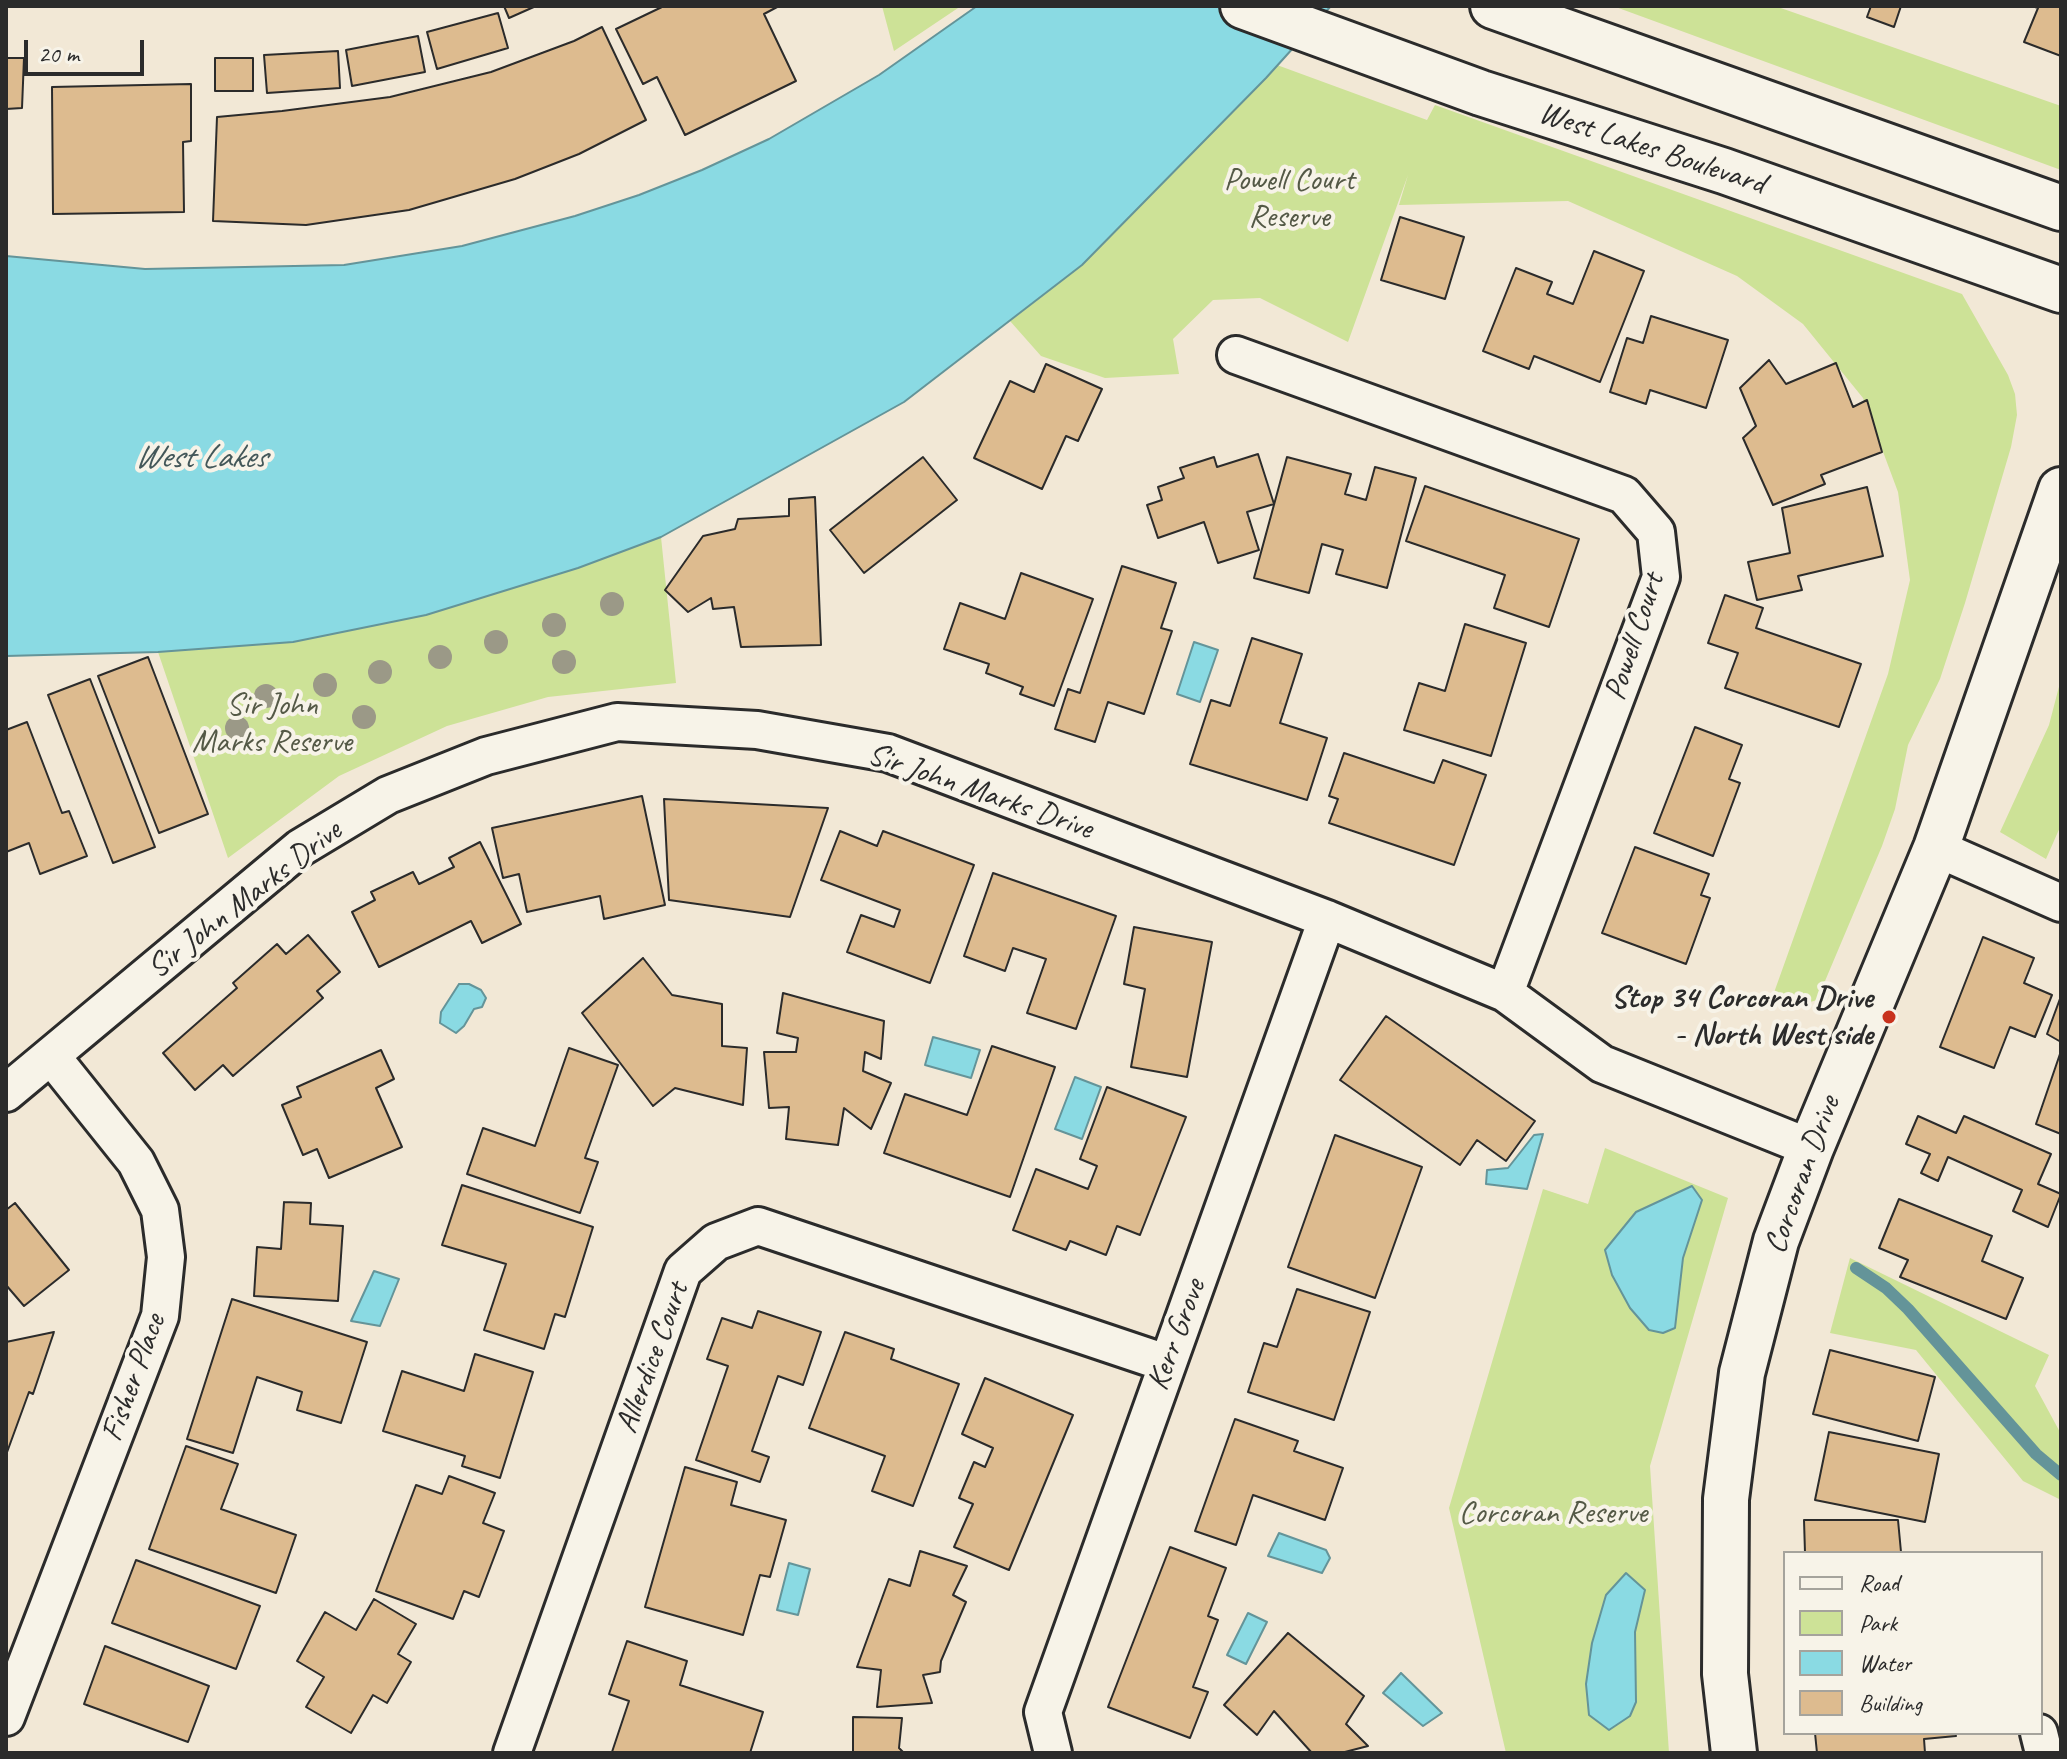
<!DOCTYPE html>
<html>
<head>
<meta charset="utf-8">
<style>
  body { margin:0 }
  #map { position:relative; width:2067px; height:1759px; overflow:hidden; background:#f2e8d6; font-family:Caveat,sans-serif }
  canvas { display:block }
  .frame { position:absolute; inset:0; border:8px solid #2b2b2b; pointer-events:none }
  .legend { position:absolute; left:1783px; top:1551px; width:260px; height:184px; box-sizing:border-box; background:#f7f3e8; border:2px solid #a5a39c; margin:0; padding:10px 14px; list-style:none; font-size:24px; color:#2b2b2b }
  .legend li { display:flex; align-items:center; gap:16px; height:40px }
  .legend b { width:40px; border:2px solid #a5a39c }
  .scale { position:absolute; left:24px; top:40px; width:120px; height:36px; box-sizing:border-box; border:4px solid #2b2b2b; border-top:0; padding-left:10px; font-size:24px; line-height:28px; white-space:nowrap; color:#2b2b2b; -webkit-text-stroke:6px #f7f3e8; paint-order:stroke }
</style>
</head>
<body>
<div id="map">
<canvas width="2067" height="1759"></canvas>
<div class="frame"></div>
<ul class="legend">
<li><b style="height:10px;background:#f7f3e8"></b>Road</li>
<li><b style="height:22px;background:#cde297"></b>Park</li>
<li><b style="height:22px;background:#8adae3"></b>Water</li>
<li><b style="height:22px;background:#ddbb8f"></b>Building</li>
</ul>
<div class="scale">20 m</div>
</div>
<script>
const ctx = document.querySelector('canvas').getContext('2d');
ctx.lineJoin = 'round';
function paint(path, color) { ctx.fillStyle = color; ctx.fill(path, 'evenodd'); }
const poly = rows => new Path2D(rows.map(r => 'M' + r).join(''));
function trace(path, color, width, dash) { ctx.strokeStyle = color; ctx.lineWidth = width; ctx.lineCap = dash ? 'butt' : 'round'; ctx.setLineDash(dash || []); ctx.stroke(path); }
function label(font, color, halo, rows, align = 'center') {
  ctx.font = font + ' Caveat,sans-serif'; ctx.lineWidth = 8; ctx.setLineDash([]); ctx.textBaseline = 'middle'; ctx.strokeStyle = halo; ctx.fillStyle = color; for (const [text, x, y, turn = 0] of rows) {
    ctx.save(); ctx.translate(x, y); ctx.rotate((+turn || 0) * Math.PI / 180); ctx.textAlign = isNaN(turn) ? turn : align; if (halo) ctx.strokeText(text, 0, 0); ctx.fillText(text, 0, 0); ctx.restore();
  }
}
paint(poly([
  [882,6,961,6,894,51],
  [1613,6,1775,6,2061,106,2061,170],
  [1277,65,1427,120,1435,105,1962,294,2008,375,2015,394,2017,415,2011,447,1965,603,1940,679,1908,745,1895,809,1882,846,1817,1000,1797,1006,1771,1001,1888,674,1910,580,1898,492,1863,398,1803,324,1737,276,1568,201,1399,205,1408,175,1348,342,1260,298,1213,300,1173,339,1179,374,1105,378,1041,356,1010,321,1082,265],
  [661,537,676,683,548,697,447,726,339,776,228,858,158,652,293,642,426,615,578,568],
  [2061,679,2061,825,2046,859,2000,832,2049,725],
  [1605,1148,1728,1198,1650,1466,1669,1753,1506,1753,1449,1508,1543,1189,1588,1204],
  [1850,1258,2049,1355,2035,1386,2061,1434,2061,1500,2023,1481,1916,1350,1830,1333]
]), '#cde297');
const water = poly([
  [977,6,1331,6,1266,78,1082,265,904,402,661,537,578,568,426,615,293,642,158,652,6,656,6,256,145,269,344,265,462,246,575,216,639,195,702,170,769,139,879,75,977,6],
  [1194,642,1218,650,1200,702,1177,694,1194,642],
  [459,984,469,984,481,990,486,998,482,1007,474,1009,464,1026,456,1033,440,1023,441,1012,459,984],
  [933,1037,980,1050,971,1078,925,1065,933,1037],
  [1075,1077,1101,1087,1082,1139,1055,1129,1075,1077],
  [1543,1134,1527,1189,1486,1184,1487,1170,1508,1168,1534,1135,1543,1134],
  [1692,1186,1702,1200,1683,1258,1675,1328,1663,1333,1649,1330,1630,1308,1612,1275,1605,1250,1636,1212,1692,1186],
  [374,1271,399,1279,380,1326,351,1321,374,1271],
  [1279,1533,1326,1550,1330,1558,1322,1573,1268,1556,1279,1533],
  [789,1563,810,1569,798,1615,777,1610,789,1563],
  [1626,1573,1645,1590,1635,1632,1636,1702,1630,1716,1609,1730,1589,1715,1586,1684,1592,1643,1606,1595,1626,1573],
  [1248,1613,1267,1622,1246,1664,1227,1655,1248,1613],
  [1401,1673,1442,1713,1423,1726,1383,1693,1401,1673]
]);
paint(water, '#8adae3');
trace(water, '#649499', 2);
trace(poly([
  [1856,1268,1886,1288,1908,1309,2036,1454,2061,1475]
]), '#649499', 12);
const building = poly([
  [504,6,536,6,509,18,504,6],
  [664,6,779,6,764,14,796,81,685,135,657,77,643,84,616,29,664,6],
  [1871,6,1901,6,1894,27,1867,17,1871,6],
  [2032,6,2061,6,2061,56,2024,42,2038,8,2032,6],
  [498,13,508,48,437,69,427,32,498,13],
  [602,27,646,120,579,154,515,179,409,210,306,225,213,221,217,117,282,111,390,97,491,72,574,41,602,27],
  [418,36,425,72,352,86,346,50,418,36],
  [338,51,340,88,267,93,264,55,338,51],
  [6,58,24,58,22,108,6,109,6,58],
  [215,58,253,58,253,91,215,91,215,58],
  [191,84,191,141,183,142,184,212,53,214,52,87,191,84],
  [1400,217,1464,237,1445,299,1381,280,1400,217],
  [1594,251,1644,271,1600,382,1534,356,1529,369,1483,351,1516,268,1552,282,1547,294,1573,304,1594,251],
  [1651,316,1728,340,1706,408,1650,390,1646,404,1610,392,1627,338,1643,343,1651,316],
  [1769,360,1786,384,1836,363,1853,407,1867,400,1882,452,1821,475,1825,484,1773,505,1743,438,1756,426,1740,388,1769,360],
  [1046,364,1102,389,1078,441,1066,436,1042,489,974,458,1010,381,1034,392,1046,364],
  [1258,454,1274,504,1247,512,1259,550,1218,563,1204,522,1158,538,1147,505,1162,500,1158,487,1184,478,1180,468,1214,457,1217,467,1258,454],
  [923,457,957,500,864,573,830,530,923,457],
  [1287,457,1351,474,1345,494,1366,500,1375,467,1416,478,1387,588,1336,574,1343,550,1322,544,1309,593,1254,578,1287,457],
  [1425,486,1579,539,1549,627,1494,608,1505,575,1406,541,1425,486],
  [1867,487,1883,556,1798,576,1802,590,1757,600,1748,562,1790,553,1782,508,1867,487],
  [815,497,821,645,741,647,734,607,713,609,711,598,688,612,665,590,703,536,735,529,738,519,789,516,789,499,815,497],
  [1122,566,1176,583,1161,628,1172,631,1144,714,1108,702,1095,742,1055,729,1068,689,1080,693,1122,566],
  [1021,573,1093,599,1054,706,1020,694,1023,687,986,673,989,664,944,649,960,603,1005,619,1021,573],
  [1725,595,1763,608,1756,628,1861,664,1839,727,1725,688,1738,653,1708,643,1725,595],
  [1465,624,1526,643,1491,756,1404,730,1419,683,1445,691,1465,624],
  [1252,638,1302,654,1280,723,1327,738,1307,800,1190,764,1211,700,1230,706,1252,638],
  [148,657,208,814,159,833,98,676,148,657],
  [90,679,155,847,113,863,48,695,90,679],
  [27,722,62,813,69,811,87,856,40,874,29,843,6,852,6,730,27,722],
  [1695,727,1742,745,1729,779,1740,783,1713,856,1654,833,1695,727],
  [1344,753,1434,783,1443,760,1486,775,1454,865,1329,823,1338,799,1329,796,1344,753],
  [642,796,665,905,604,919,600,896,527,912,519,874,503,878,492,828,642,796],
  [664,799,828,808,790,917,669,900,664,799],
  [840,831,877,846,883,831,974,865,930,983,847,952,861,915,894,927,900,910,821,880,840,831],
  [480,842,521,924,482,943,471,921,379,967,352,912,375,900,371,892,413,872,419,884,454,867,449,858,480,842],
  [1635,847,1709,874,1701,895,1710,898,1686,964,1602,933,1635,847],
  [993,873,1116,916,1076,1029,1027,1013,1046,959,1013,948,1005,971,964,956,993,873],
  [1134,927,1212,942,1187,1077,1131,1067,1145,989,1124,984,1134,927],
  [308,935,340,972,317,991,323,998,233,1076,223,1065,195,1090,163,1053,237,988,233,983,277,944,286,954,308,935],
  [1983,937,2034,958,2024,983,2052,995,2035,1037,2010,1027,1994,1068,1940,1047,1983,937],
  [643,958,672,995,722,1004,722,1046,747,1048,743,1105,675,1088,653,1106,582,1013,643,958],
  [783,993,884,1021,881,1059,865,1052,863,1071,891,1083,871,1129,844,1108,838,1145,786,1139,789,1107,769,1108,764,1052,796,1052,798,1038,777,1033,783,993],
  [2061,996,2061,1042,2047,1034,2061,996],
  [1386,1016,1535,1121,1506,1161,1477,1140,1460,1165,1340,1080,1386,1016],
  [992,1046,1055,1067,1010,1197,884,1153,905,1094,967,1115,992,1046],
  [569,1048,618,1065,585,1158,598,1162,580,1213,467,1174,483,1128,535,1146,569,1048],
  [381,1050,394,1079,376,1088,402,1147,329,1178,317,1149,303,1155,282,1105,301,1097,297,1087,381,1050],
  [2061,1051,2061,1134,2036,1124,2061,1051],
  [1107,1087,1186,1117,1140,1235,1117,1226,1106,1255,1070,1241,1066,1250,1013,1230,1036,1169,1088,1189,1097,1166,1080,1159,1107,1087],
  [1918,1116,1956,1133,1964,1116,2051,1154,2038,1184,2061,1194,2048,1227,2013,1211,2022,1190,1948,1157,1938,1181,1921,1173,1930,1154,1906,1144,1918,1116],
  [1335,1135,1422,1167,1375,1298,1288,1267,1335,1135],
  [462,1185,593,1227,565,1317,555,1314,544,1349,484,1330,506,1264,442,1245,462,1185],
  [1899,1199,1992,1236,1982,1261,2023,1278,2006,1319,1900,1277,1908,1260,1879,1248,1899,1199],
  [284,1202,311,1203,310,1224,343,1226,338,1301,254,1296,257,1247,281,1249,284,1202],
  [15,1203,69,1270,24,1306,6,1285,6,1210,15,1203],
  [1297,1289,1370,1312,1334,1420,1248,1392,1264,1343,1277,1347,1297,1289],
  [232,1299,367,1342,341,1423,297,1410,302,1392,257,1377,233,1453,187,1439,232,1299],
  [758,1311,821,1332,803,1385,778,1376,752,1451,769,1457,760,1482,696,1460,728,1366,707,1359,722,1318,752,1328,758,1311],
  [54,1332,33,1394,29,1392,6,1455,6,1342,54,1332],
  [845,1332,894,1349,891,1359,959,1384,913,1506,872,1491,885,1456,809,1428,845,1332],
  [1830,1350,1935,1377,1918,1441,1813,1414,1830,1350],
  [475,1354,533,1372,500,1478,462,1466,465,1456,383,1431,402,1371,464,1391,475,1354],
  [985,1378,1073,1415,1009,1570,954,1547,973,1504,959,1498,974,1462,985,1467,993,1448,962,1434,985,1378],
  [1235,1419,1298,1441,1294,1451,1343,1468,1325,1520,1253,1495,1236,1545,1195,1531,1235,1419],
  [1829,1432,1939,1454,1925,1522,1815,1500,1829,1432],
  [186,1446,238,1464,221,1509,296,1535,276,1593,149,1549,186,1446],
  [685,1467,737,1482,731,1505,786,1520,770,1577,760,1575,743,1635,645,1607,685,1467],
  [449,1476,495,1493,483,1523,504,1531,479,1597,464,1591,453,1619,376,1591,416,1485,442,1494,449,1476],
  [1804,1520,1898,1520,1901,1552,1928,1553,1805,1553,1804,1520],
  [1170,1547,1226,1568,1208,1616,1218,1620,1193,1687,1208,1692,1190,1738,1108,1707,1170,1547],
  [920,1551,967,1566,953,1595,966,1602,941,1661,940,1672,923,1675,932,1703,877,1707,881,1670,857,1667,889,1579,910,1586,920,1551],
  [136,1560,260,1606,236,1669,112,1623,136,1560],
  [374,1599,416,1624,398,1654,411,1662,387,1703,373,1695,351,1733,306,1707,324,1677,297,1661,325,1612,356,1630,374,1599],
  [1288,1633,1364,1696,1346,1724,1368,1746,1341,1753,1312,1753,1274,1711,1257,1735,1224,1705,1288,1633],
  [627,1641,687,1661,680,1685,763,1712,750,1753,612,1752,629,1701,609,1694,627,1641],
  [105,1646,209,1686,188,1742,84,1704,105,1646],
  [853,1717,902,1718,899,1748,904,1753,853,1753,853,1717],
  [1815,1733,1955,1733,1956,1736,1924,1739,1925,1753,1817,1753,1815,1733]
]);
paint(building, '#ddbb8f');
trace(building, '#2b2b2b', 2);
const minor = poly([
  [1236,355,1624,495,1656,532,1661,577,1505,993],
  [1936,848,2061,903],
  [6,1093,300,848,388,795,486,756,617,722,757,730,888,753,1327,919,1505,993,1602,1064,1811,1148],
  [6,1717,160,1316,166,1257,160,1210,136,1162,52,1057],
  [2039,1733,2044,1753],
  [512,1753,683,1271,716,1242,758,1226,1166,1363],
  [1053,1753,1043,1712,1327,919]
]);
const tertiary = poly([
  [1734,1753,1725,1674,1726,1499,1742,1373,1776,1241,1811,1148,1936,848,2061,490]
]);
const secondary = poly([
  [1243,6,1481,93,1724,171,2061,290],
  [1493,6,2061,208]
]);
trace(minor, '#2b2b2b', 42);
trace(tertiary, '#2b2b2b', 50);
trace(secondary, '#2b2b2b', 50);
trace(minor, '#f7f3e8', 36);
trace(tertiary, '#f7f3e8', 44);
trace(secondary, '#f7f3e8', 44);
ctx.fillStyle = '#9b9987';
for (const [x, y] of [
  [612,604],
  [554,625],
  [496,642],
  [440,657],
  [564,662],
  [380,672],
  [325,685],
  [266,696],
  [364,717],
  [237,728]
]) { ctx.beginPath(); ctx.arc(x, y, 12, 0, 2 * Math.PI); ctx.fill(); }
for (const [x, y, r, color] of [
  [1889,1017,8,"#c8321e"]
]) { const dot = new Path2D(); dot.arc(x, y, r, 0, 2 * Math.PI); ctx.fillStyle = color; ctx.fill(dot); trace(dot, '#f7f3e8', 3); }
label('32px', '#2b2b2b', '#f7f3e8', [
  ["West Lakes Boulevard",1652,149,18],
  ["Powell Court",1635,637,-72],
  ["Sir John Marks Drive",980,792,19],
  ["Sir John Marks Drive",245,900,-38],
  ["Corcoran Drive",1803,1175,-70],
  ["Kerr Grove",1177,1335,-70],
  ["Allerdice Court",653,1358,-70],
  ["Fisher Place",134,1378,-70]
]);
label('32px', '#545946', '#f7f3e8', [
  ["Powell Court",1289,181],
  ["Reserve",1289,218],
  ["Sir John",272,706],
  ["Marks Reserve",272,743],
  ["Corcoran Reserve",1553,1514]
]);
label('bold 32px', '#2b2b2b', '#f7f3e8', [
  ["Stop 34 Corcoran Drive",1873,999],
  ["- North West side",1873,1036]
], 'right');
label('italic 34px', '#435759', '#f7f3e8', [
  ["West Lakes",200,458]
]);
</script>
</body>
</html>
